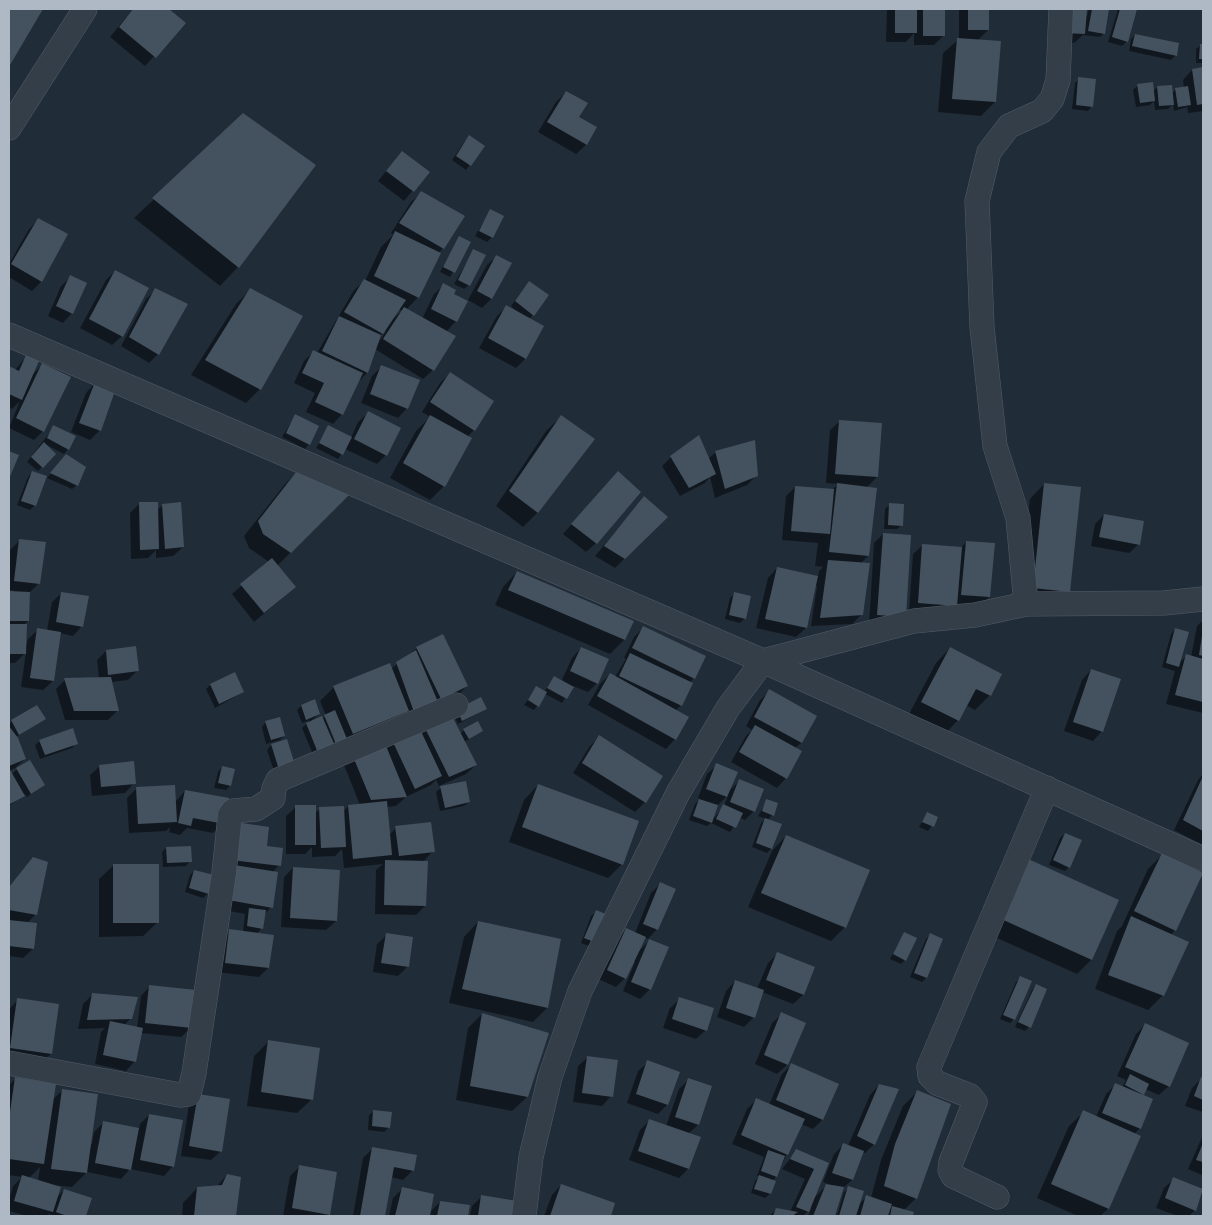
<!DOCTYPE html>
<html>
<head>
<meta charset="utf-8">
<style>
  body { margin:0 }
  #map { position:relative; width:1212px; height:1225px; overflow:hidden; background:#212c39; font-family:"Archivo Narrow",sans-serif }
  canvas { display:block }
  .frame { position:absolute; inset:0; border:10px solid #afb9c5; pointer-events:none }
</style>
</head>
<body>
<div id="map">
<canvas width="1212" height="1225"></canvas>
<div class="frame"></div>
</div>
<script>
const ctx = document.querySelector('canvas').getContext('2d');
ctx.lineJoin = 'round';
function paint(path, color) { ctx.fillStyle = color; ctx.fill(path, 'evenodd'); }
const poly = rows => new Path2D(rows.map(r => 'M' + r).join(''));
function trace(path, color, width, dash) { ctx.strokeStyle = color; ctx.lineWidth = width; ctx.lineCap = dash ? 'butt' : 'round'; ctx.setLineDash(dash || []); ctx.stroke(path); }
paint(poly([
  [9,9,41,9,9,65],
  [133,9,167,9,184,23,145,66,110,37],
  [887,9,944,9,943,36,934,45,914,45,914,33,906,42,886,42],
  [959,9,988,9,988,30,977,41,995,102,981,116,938,112,943,53,959,39],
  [1060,9,1086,9,1085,16,1087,16,1089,9,1108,9,1104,33,1100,37,1083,35,1074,43,1056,42],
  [1118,9,1136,9,1127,41,1122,46,1108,42],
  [1135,35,1178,44,1175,56,1171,60,1129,51,1131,39],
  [1201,45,1203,45,1203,63,1196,63,1196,49],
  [1203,69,1203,111,1188,113,1187,107,1174,111,1173,104,1168,109,1155,110,1154,101,1150,105,1136,107,1133,90,1138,85,1153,92,1157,87,1171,94,1176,89,1184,88,1183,80,1192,70],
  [1079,79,1092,106,1088,111,1072,109,1075,83],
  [566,92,578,118,596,128,586,145,576,154,538,132,556,102],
  [244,115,238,267,220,286,134,218],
  [465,141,483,146,466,170,452,160],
  [402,152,428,172,404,201,378,181],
  [421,193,443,248,439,253,418,297,406,310,422,319,434,294,444,285,452,295,456,321,446,332,433,370,423,379,375,349,367,373,358,382,342,414,333,424,306,412,315,393,294,383,304,361,313,352,317,353,354,290,365,281,381,247,393,235,391,233,411,202],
  [399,309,402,311,394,318,393,317],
  [385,330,386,331,377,345,379,337],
  [491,210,492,237,487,242,475,236],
  [38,220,66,234,41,282,32,291,9,277,9,264,29,229],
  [459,238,469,243,450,277,440,272],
  [474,250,469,285,464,289,454,284],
  [497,256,491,299,482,308,468,300,487,265],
  [115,271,122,336,112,345,80,328,106,280],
  [71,277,72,313,63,323,48,316,61,286],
  [525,287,533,315,529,319,543,327,525,359,516,368,479,348,497,316,506,307,519,314,511,306],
  [156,290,158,354,149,363,121,346,146,299],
  [250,290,260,389,246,403,191,375,236,304],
  [26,357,32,375,43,364,43,431,34,440,9,428,20,401,12,409,9,407,9,367,15,370],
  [382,366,407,408,398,418,361,403,372,376],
  [450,374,474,430,467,437,444,486,430,500,390,478,416,431,430,417,422,412,440,383],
  [95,383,114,389,99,431,90,440,71,432,86,393],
  [368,413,386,455,377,464,345,449,338,459,316,448,328,427,351,438,358,422],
  [295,416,309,444,305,449,282,437],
  [561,417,593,439,537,513,523,527,496,506,546,431],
  [840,421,877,477,866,488,876,489,868,556,861,563,862,614,852,624,811,626,817,586,815,585,806,628,796,637,756,628,768,578,777,568,818,577,819,571,823,567,815,566,818,543,782,540,786,496,795,487,832,490,838,484,826,483,830,430],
  [54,427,68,449,64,454,45,444,54,454,38,471,27,462],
  [716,452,756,476,747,485,715,498,710,477,705,483,680,496,662,466,671,457,708,459],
  [62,460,77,485,72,489,47,478],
  [301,468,352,491,277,566,285,596,254,622,232,594,269,562,249,548,244,536,286,483],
  [32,472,35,505,30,510,17,505,28,477],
  [609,482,596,543,586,552,563,534],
  [1044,484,1069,591,1054,605,1019,602,1030,499],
  [644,498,666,517,615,568,595,556],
  [140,503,157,510,163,505,183,547,173,556,156,558,156,550,148,558,131,559,130,513],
  [889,505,902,525,897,529,884,529,885,509],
  [1104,515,1139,544,1129,553,1091,546,1095,524],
  [883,534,895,626,869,624,874,543],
  [20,540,39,583,29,593,28,621,23,626,25,649,28,639,38,630,47,631,52,602,62,593,82,626,73,636,60,633,53,681,43,690,21,687,26,652,15,663,9,663,9,593,15,591,9,590,9,551],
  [966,542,989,597,980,606,956,604,909,612,913,554,923,545,961,548],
  [517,572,632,621,624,640,610,654,495,605,503,587],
  [734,594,745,618,740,623,725,619,730,598],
  [1203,620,1203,713,1166,704,1175,671,1162,667,1171,634,1175,629,1179,663,1186,656,1191,657,1197,626],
  [644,627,694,678,689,683,681,705,675,711,675,739,666,749,588,705,600,684,610,674,615,677,626,659,624,658,634,637],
  [417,648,467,686,458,695,314,757,302,728,310,720,302,723,297,710,301,706,319,714,311,721,322,719,326,716,320,701,334,687,391,669],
  [581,648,597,683,588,692,573,686,562,703,545,694,534,710,524,705,537,688,544,692,554,677,561,682,572,658],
  [950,648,1001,674,990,695,975,710,966,705,958,720,944,735,908,716,936,663],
  [106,651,137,671,128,680,111,682,118,710,108,720,65,720,56,689,65,680,99,679,97,660],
  [1091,670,1102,731,1093,741,1064,731,1082,680],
  [210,685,243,692,215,708,206,689],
  [770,691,815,716,801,743,795,748,786,778,777,788,731,762,746,736,752,730,746,726,760,700],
  [486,709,458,724,453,714],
  [44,719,16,737,25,759,15,768,9,771,11,775,17,769,44,785,27,797,25,794,9,806,9,724,12,721],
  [266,722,284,736,280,740,266,744,262,727],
  [426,729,460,734,464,730,482,731,464,742,476,765,466,774,439,786,436,780,431,785,406,797,396,806,386,807,389,835,396,828,433,851,423,862,425,906,416,915,375,914,376,870,383,864,344,868,342,849,335,856,312,857,312,847,305,854,286,854,286,816,296,807,314,814,320,809,343,812,348,806,360,805,344,765,386,748,393,741,421,734],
  [599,737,661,776,645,802,635,812,573,773,590,746],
  [40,741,76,743,72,748,40,759,35,745],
  [286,741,276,777,267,750,271,745],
  [717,765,728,792,739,781,754,811,745,820,740,818,730,832,711,823,707,826,689,820,695,804,700,799,698,798,707,774],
  [728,795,724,806,715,817,713,817,717,806],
  [100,766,134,783,125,793,92,796,90,775],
  [222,767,230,786,226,790,214,788,218,772],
  [1203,774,1203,845,1174,830,1198,780],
  [538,785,622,864,608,878,509,842,524,800],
  [137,788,175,802,185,791,222,824,213,833,187,828,180,835,169,832,170,827,166,831,129,833,127,798],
  [441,788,469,802,464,806,440,811,436,792],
  [767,801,772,815,768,820,771,849,767,853,752,847,761,823,766,819,758,816],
  [927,814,937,818,928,831,919,827],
  [226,833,265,847,279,865,272,873,271,907,264,915,262,928,256,934,268,968,259,977,216,972,220,940,230,931,243,932,245,914,219,909],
  [1065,834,1069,867,1065,871,1049,865,1060,838],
  [786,836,845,927,831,941,748,907,772,851],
  [166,848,190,861,186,866,163,867,162,852],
  [1162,855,1175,930,1171,935,1163,995,1148,1010,1095,989,1117,931,1122,926,1148,869],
  [34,859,36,914,27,923,33,949,23,958,9,956,9,887],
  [114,865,158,922,143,936,99,937,99,879],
  [293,868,336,921,326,930,281,927,284,877],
  [194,871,208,893,203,898,185,892,190,875],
  [1012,874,1118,901,1091,960,1077,974,986,933],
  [660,884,657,929,648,939,644,937,637,953,649,941,650,989,640,999,623,991,635,962,633,961,625,978,616,987,598,979,617,939,627,929,635,933,651,893],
  [596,912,597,949,581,943,591,916],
  [478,922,547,1008,533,1022,449,1003,464,937],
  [904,933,905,960,901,964,890,959],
  [387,935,408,966,398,976,373,972,377,944],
  [930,935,926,978,922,982,910,977,926,939],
  [777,954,813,968,803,995,793,1004,762,992,754,1017,744,1027,717,1017,726,991,735,981,757,989,768,963],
  [1021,977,1014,1019,1010,1023,1000,1019,1016,982],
  [1036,985,1029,1027,1025,1031,1015,1027,1032,990],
  [150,986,191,1028,181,1037,141,1033,135,1061,126,1071,95,1064,101,1032,105,1028,78,1029,83,1004,93,994,131,1018,124,1025,137,1028,141,996],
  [680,999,706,1030,696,1039,663,1028,670,1008],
  [18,1000,51,1054,41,1063,9,1058,9,1009],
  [482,1014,527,1097,512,1111,456,1100,468,1028],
  [782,1014,804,1024,787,1065,777,1074,755,1064,772,1023],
  [1145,1025,1169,1086,1159,1095,1145,1089,1141,1096,1152,1100,1139,1129,1134,1134,1140,1137,1108,1209,1100,1216,1078,1216,1037,1198,1069,1126,1084,1112,1096,1117,1106,1094,1115,1085,1122,1088,1126,1080,1117,1076,1136,1034],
  [269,1041,312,1099,297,1113,247,1106,254,1056],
  [588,1057,611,1096,602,1106,573,1102,578,1066],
  [648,1062,679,1072,667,1105,658,1114,627,1103,638,1071],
  [791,1065,838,1085,822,1120,813,1129,801,1124,776,1177,772,1181,770,1194,765,1198,751,1193,755,1181,759,1176,757,1176,764,1157,732,1144,747,1109,757,1099,769,1105,782,1074],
  [1202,1078,1203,1079,1203,1112,1185,1106,1192,1088],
  [15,1079,52,1100,62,1091,90,1144,92,1144,94,1132,104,1122,139,1129,140,1124,149,1115,173,1166,164,1176,130,1169,121,1179,87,1172,72,1187,53,1185,56,1198,64,1190,91,1199,85,1216,49,1216,50,1213,47,1216,27,1216,9,1211,9,1200,13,1186,22,1177,9,1175,9,1085],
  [40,1167,38,1182,28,1179],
  [689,1079,711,1087,698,1125,688,1134,688,1169,679,1178,629,1160,640,1130,650,1120,666,1126,679,1089],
  [879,1085,874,1144,865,1153,862,1152,852,1180,842,1189,834,1216,808,1216,812,1207,803,1216,769,1216,777,1209,790,1212,805,1179,782,1169,797,1150,827,1163,813,1199,828,1184,823,1182,834,1154,843,1145,848,1146,870,1095],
  [918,1091,916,1198,903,1211,913,1213,912,1216,837,1216,844,1192,849,1188,858,1205,867,1197,871,1198,881,1160,903,1106],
  [198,1095,221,1151,211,1160,181,1156,189,1105],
  [374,1111,389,1127,384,1132,368,1130,369,1115],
  [1203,1135,1203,1174,1202,1175,1188,1169],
  [372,1149,413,1170,403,1180,391,1177,384,1216,353,1216,363,1158],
  [299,1167,329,1214,326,1216,283,1216,290,1176],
  [227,1175,239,1178,235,1216,182,1216,183,1203,197,1188,216,1187],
  [1174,1179,1203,1191,1195,1210,1189,1216,1178,1216,1156,1208,1164,1188],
  [561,1185,614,1203,609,1216,544,1216,552,1195],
  [402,1189,429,1213,440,1202,468,1206,467,1216,389,1216,393,1198],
  [481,1197,519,1216,470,1216,472,1206]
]), '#0007');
paint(poly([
  [9,9,43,9,10,65,9,64],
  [133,9,169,9,186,23,156,58,119,27],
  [895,9,917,9,917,33,895,33],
  [923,9,945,9,945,36,923,36],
  [968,9,989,9,989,30,968,30],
  [1068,9,1087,9,1085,34,1065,33],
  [1092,9,1109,9,1105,34,1088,31],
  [1120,9,1137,9,1128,42,1112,37],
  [1135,34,1179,43,1177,56,1132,46],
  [957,38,1001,41,996,102,952,99],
  [1200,44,1203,44,1203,59,1199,59],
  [1203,67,1203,104,1197,105,1192,69],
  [1078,77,1096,79,1093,107,1076,105],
  [1153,82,1155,101,1140,103,1137,84],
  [1172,85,1174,105,1159,106,1157,86],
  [1188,86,1191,105,1178,107,1175,88],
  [566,91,588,103,579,117,597,127,587,145,547,122],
  [243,113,316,165,239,268,152,198],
  [469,135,485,146,471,166,456,156],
  [402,151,430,172,414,192,386,171],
  [421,191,465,216,444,249,399,223],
  [490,209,504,216,493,238,479,231],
  [38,218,68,234,42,282,11,264],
  [395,231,441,253,419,298,374,276],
  [459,236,471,242,455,273,443,267],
  [473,249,486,255,470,286,458,280],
  [496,255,512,263,492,299,477,291],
  [115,270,149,288,123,337,89,319],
  [70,275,87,283,73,314,56,306],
  [364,279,406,300,383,334,344,312],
  [529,281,549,295,534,316,515,301],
  [443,283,456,290,454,294,468,301,457,322,431,309],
  [155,288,188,304,159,355,129,337],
  [250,288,303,316,261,390,205,360],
  [506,305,544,326,526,359,488,338],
  [404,307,456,336,434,371,383,339],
  [339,316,381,335,368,373,322,351],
  [313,350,363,373,343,415,315,402,324,383,302,373],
  [26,355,39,361,22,400,9,394,9,366,19,371],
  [42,363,71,377,44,432,16,418],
  [381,365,420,380,408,409,370,394],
  [450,372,494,401,475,431,430,402],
  [95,382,116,388,101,431,79,423],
  [368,411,401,428,387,456,354,439],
  [295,414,319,426,310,445,286,433],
  [430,415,472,438,445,487,403,463],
  [561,415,595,439,538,513,509,491],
  [839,420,882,423,878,477,835,474],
  [53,425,76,436,69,450,47,438],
  [328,425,352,437,343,455,319,443],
  [699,435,716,474,689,488,670,456],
  [755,440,758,476,725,489,715,451],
  [44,442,56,454,43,468,31,457],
  [9,451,19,455,9,479],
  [66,454,86,467,78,486,50,473],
  [300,467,354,490,291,553,263,534,258,521],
  [32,471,47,476,36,506,21,501],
  [618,471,641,492,597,544,571,524],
  [837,483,877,488,869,556,829,552],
  [1044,483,1081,487,1070,592,1033,588],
  [795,486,834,489,830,534,791,531],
  [644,496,668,517,625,559,604,546],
  [139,502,158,502,159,549,140,550],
  [181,502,184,547,165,549,162,504],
  [889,503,904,504,903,526,888,525],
  [1104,514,1144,521,1140,545,1099,537],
  [883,533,911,535,906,617,877,615],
  [19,539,46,542,40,584,14,581],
  [966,541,995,543,990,597,961,595],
  [922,544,962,547,957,606,918,603],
  [272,558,296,587,264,613,240,584],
  [828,560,870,563,863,615,820,618],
  [777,567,818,576,807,628,765,619],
  [517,571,634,621,625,640,508,590],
  [9,591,30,592,29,621,9,621],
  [61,592,89,596,83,627,56,622],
  [734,592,751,596,746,619,729,615],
  [9,624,27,624,26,654,9,654],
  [643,626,706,656,695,679,632,648],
  [37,628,61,632,54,681,30,678],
  [1175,628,1189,632,1179,667,1166,663],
  [443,634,468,686,441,699,416,647],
  [1202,636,1203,636,1203,656,1199,655],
  [136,646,139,671,108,675,106,650],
  [581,647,609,659,598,684,570,671],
  [950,647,1002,674,991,696,976,689,959,721,921,702],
  [416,650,438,702,414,712,396,662],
  [630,653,693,683,682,706,619,676],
  [1186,654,1203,659,1203,702,1175,695],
  [390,663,409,711,353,734,333,686],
  [1091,669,1121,679,1103,732,1073,722],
  [235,672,244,692,219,704,210,684],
  [610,673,689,717,676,740,597,696],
  [554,676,574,687,567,699,547,688],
  [111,677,119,711,74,711,64,678],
  [536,686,547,692,539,707,528,700],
  [769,689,817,716,802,743,754,717],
  [481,697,487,709,462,721,457,709],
  [315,699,320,714,306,720,301,705],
  [37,705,46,719,19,735,11,720],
  [335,710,347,739,336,744,324,715],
  [450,712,477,765,449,777,425,728],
  [322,716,335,746,318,753,306,723],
  [280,717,285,736,271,740,265,721],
  [478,721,483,731,469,739,463,729],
  [755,725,802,751,787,779,739,752],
  [9,726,18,738,26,759,9,766],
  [419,727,442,776,415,789,392,740],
  [73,728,78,744,45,755,39,740],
  [599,735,663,776,646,803,582,763],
  [287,739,296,768,280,773,271,744],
  [384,741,407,797,371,800,352,754],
  [30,760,45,785,31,794,16,768],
  [134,761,136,784,101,787,99,765],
  [716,763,738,772,727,797,706,789],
  [222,766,235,769,231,786,218,783],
  [9,768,25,796,10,804,9,801],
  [1203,776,1203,831,1183,820],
  [739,779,764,789,755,812,730,802],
  [466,781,470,802,445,808,440,786],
  [538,784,639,821,623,865,522,827],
  [175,785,177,822,138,824,136,787],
  [185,790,229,798,224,824,193,818,191,826,178,823],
  [699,799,718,805,712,823,693,816],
  [766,799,778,803,774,816,762,811],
  [387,801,392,855,353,859,348,805],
  [723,804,743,813,736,828,716,819],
  [295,805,316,805,316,845,295,845],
  [344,806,346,847,321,848,319,807],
  [927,812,938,817,934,827,922,822],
  [765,818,782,824,772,849,756,843],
  [235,822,269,827,267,846,283,848,281,866,231,860],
  [431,822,435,852,399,856,395,826],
  [1065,833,1082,840,1070,868,1053,860],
  [786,835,870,870,846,928,761,893],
  [191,846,192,862,167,863,166,847],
  [1162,853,1203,873,1176,931,1134,911],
  [33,857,48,862,37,915,9,910,9,887],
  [1026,858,1119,900,1092,960,999,918],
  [385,860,428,861,426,906,384,905],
  [113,864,159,864,159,923,113,923],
  [234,865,278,872,273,908,228,900],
  [293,867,340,870,337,921,290,918],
  [194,870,214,875,209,894,189,888],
  [660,882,676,889,658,930,643,924],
  [249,908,266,910,263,929,247,926],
  [596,910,613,917,602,945,584,938],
  [1131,916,1189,942,1164,996,1108,975],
  [9,920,37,923,34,949,9,946],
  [478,921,561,939,548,1008,462,989],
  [626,928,646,937,626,979,607,970],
  [229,929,274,935,269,968,225,963],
  [904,932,917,938,906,961,893,954],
  [386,933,413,937,409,967,381,963],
  [930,933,943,939,927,978,914,973],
  [649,939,669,947,651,990,631,982],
  [777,952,815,967,804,995,766,980],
  [1020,976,1032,981,1015,1020,1003,1015],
  [735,980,764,990,755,1018,726,1008],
  [1036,984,1047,989,1031,1028,1018,1022],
  [149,985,196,990,192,1028,145,1023],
  [92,993,138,997,132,1019,87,1020],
  [679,997,714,1008,707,1031,672,1019],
  [17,998,59,1004,52,1054,10,1048],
  [781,1012,806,1023,788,1065,764,1055],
  [482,1013,549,1033,528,1097,470,1086],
  [110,1021,143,1028,136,1062,103,1055],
  [1145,1023,1189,1043,1170,1087,1125,1067],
  [268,1040,320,1048,313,1100,261,1092],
  [587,1056,618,1060,613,1097,582,1093],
  [647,1060,680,1072,668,1105,636,1094],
  [791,1063,839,1084,823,1120,776,1100],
  [1130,1074,1149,1084,1144,1095,1125,1085],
  [15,1077,56,1084,44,1164,9,1159,9,1119],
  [1201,1077,1203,1078,1203,1100,1194,1096],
  [688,1078,712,1086,699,1125,675,1117],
  [1115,1083,1153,1099,1141,1129,1102,1113],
  [879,1084,899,1089,875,1145,857,1136],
  [62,1089,98,1094,87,1173,51,1169],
  [917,1090,951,1104,917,1199,884,1186,895,1144],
  [198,1094,230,1099,222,1152,189,1146],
  [756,1098,805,1119,788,1155,741,1135],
  [373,1110,392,1112,390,1128,372,1126],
  [1083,1110,1141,1136,1109,1209,1051,1184],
  [149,1114,183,1120,174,1167,140,1160],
  [649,1119,701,1137,689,1169,638,1151],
  [103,1121,139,1128,131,1170,95,1163],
  [843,1143,864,1151,853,1180,832,1173],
  [1203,1143,1203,1162,1196,1160],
  [372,1147,417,1155,414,1171,394,1167,385,1216,360,1216],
  [796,1149,829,1163,809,1212,796,1207,814,1169,790,1159],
  [768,1150,785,1156,777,1177,761,1171],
  [299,1165,337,1172,330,1215,292,1208],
  [227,1174,241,1177,236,1216,194,1216,197,1187,222,1185],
  [22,1175,61,1187,53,1212,14,1201],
  [759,1175,776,1181,771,1194,754,1189],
  [1173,1177,1203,1189,1196,1211,1165,1198],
  [561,1184,615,1203,611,1216,550,1216],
  [826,1184,844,1187,835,1216,813,1216],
  [848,1186,864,1191,856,1216,839,1216],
  [402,1187,434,1194,430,1216,395,1216],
  [64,1189,92,1198,86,1216,67,1216,56,1212],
  [481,1195,523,1202,521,1216,478,1216],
  [866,1195,892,1204,888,1216,860,1216],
  [440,1201,470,1205,468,1216,437,1216],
  [892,1206,914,1212,913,1216,890,1216],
  [776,1208,798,1212,792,1216,773,1216]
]), '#445260');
const street = poly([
  [9,128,85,9],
  [9,335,763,661,1203,859],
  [1026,604,1018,518,995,446,982,327,977,201,989,152,1009,126,1042,111,1052,99,1058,80,1061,9],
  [9,1063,180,1095,189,1094,194,1073,224,873,230,815,233,811,256,809,273,798,274,788,278,780,456,705],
  [997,1197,953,1176,950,1170,951,1162,975,1102,970,1096,937,1083,930,1076,929,1067,1047,788],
  [524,1216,531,1157,550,1077,580,991,678,793,728,708,763,661,914,621,975,615,1026,604,1164,603,1203,599]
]);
trace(street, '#525c67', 25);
trace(street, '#343e49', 24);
</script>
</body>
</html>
